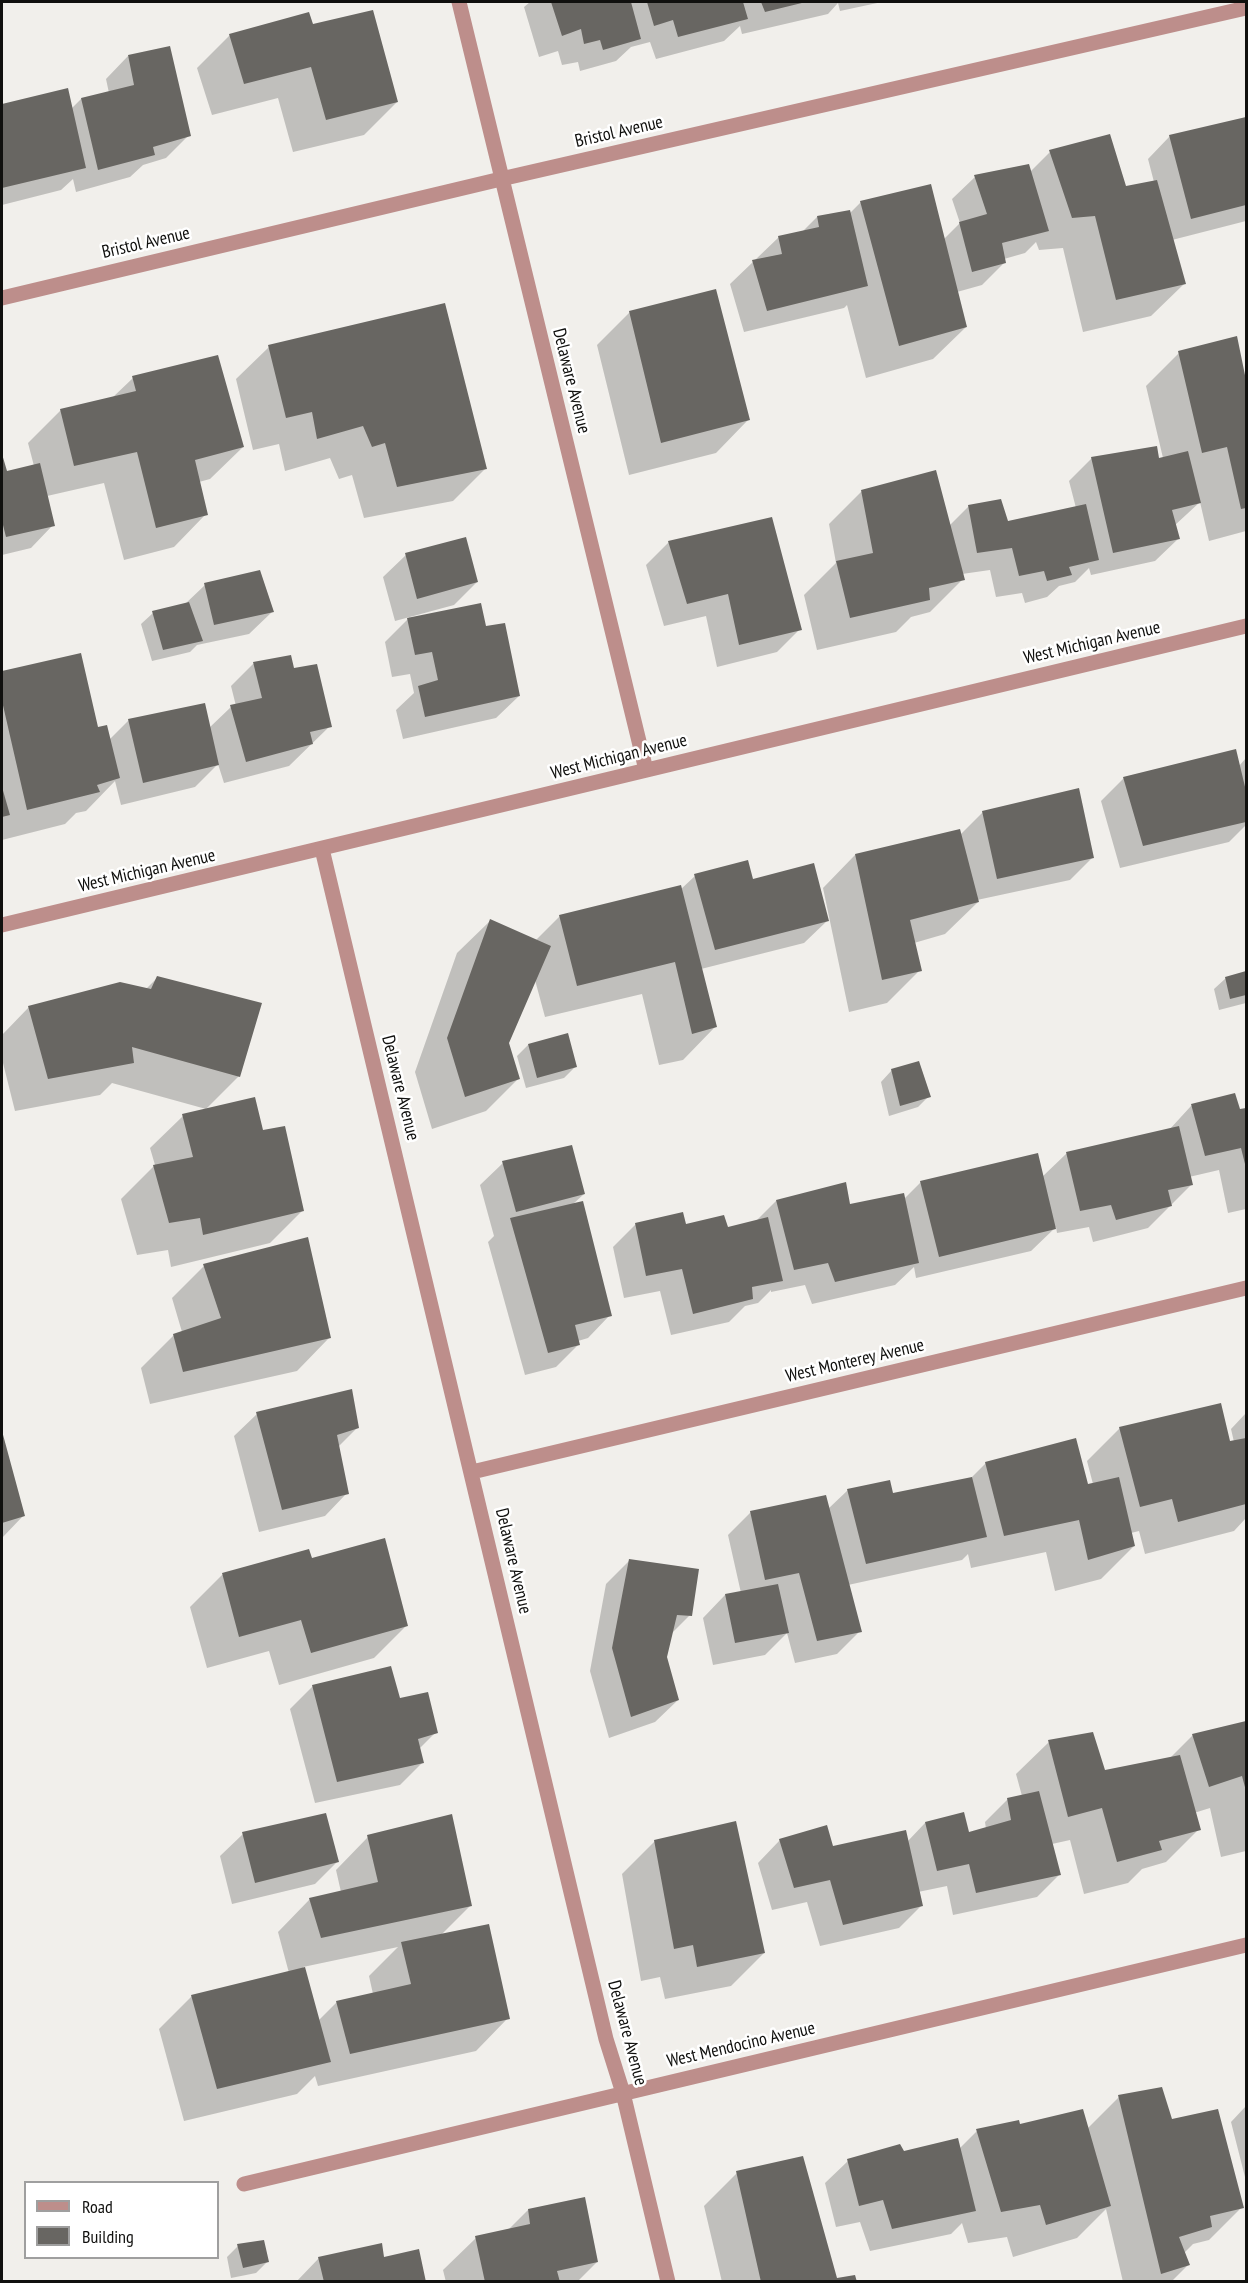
<!DOCTYPE html>
<html>
<head>
<meta charset="utf-8">
<style>
  body { margin:0 }
  #map { position:relative; width:1248px; height:2283px; overflow:hidden; background:#f1efeb; font-family:"PT Sans Narrow",sans-serif }
  canvas { display:block }
  .frame { position:absolute; inset:0; border:3px solid #10100e; pointer-events:none }
  .legend { position:absolute; left:24px; top:2181px; width:195px; height:78px; box-sizing:border-box; background:#fff; border:2px solid #9f9f9f; margin:0; padding:8px 10px; list-style:none; font-size:18px; color:#10100e }
  .legend li { display:flex; align-items:center; gap:12px; height:30px }
  .legend b { width:30px; border:2px solid #9f9f9f }
</style>
</head>
<body>
<div id="map">
<canvas width="1248" height="2283"></canvas>
<div class="frame"></div>
<ul class="legend">
<li><b style="height:8px;background:#bd8e8b"></b>Road</li>
<li><b style="height:16px;background:#686662"></b>Building</li>
</ul>
</div>
<script>
const ctx = document.querySelector('canvas').getContext('2d');
ctx.lineJoin = 'round';
function paint(path, color) { ctx.fillStyle = color; ctx.fill(path, 'evenodd'); }
const poly = rows => new Path2D(rows.map(r => 'M' + r).join(''));
function trace(path, color, width, dash) { ctx.strokeStyle = color; ctx.lineWidth = width; ctx.lineCap = dash ? 'butt' : 'round'; ctx.setLineDash(dash || []); ctx.stroke(path); }
function label(font, color, halo, rows, align = 'center') {
  ctx.font = font + ' "PT Sans Narrow",sans-serif'; ctx.lineWidth = 5; ctx.setLineDash([]); ctx.textBaseline = 'middle'; ctx.strokeStyle = halo; ctx.fillStyle = color; for (const [text, x, y, turn = 0] of rows) {
    ctx.save(); ctx.translate(x, y); ctx.rotate((+turn || 0) * Math.PI / 180); ctx.textAlign = isNaN(turn) ? turn : align; if (halo) ctx.strokeText(text, 0, 0); ctx.fillText(text, 0, 0); ctx.restore();
  }
}
paint(poly([
  [530,2,882,2,840,11,838,3,828,14,742,34,740,26,724,41,656,59,650,42,631,47,616,61,580,71,578,62,562,65,558,51,539,57,524,7],
  [312,26,397,102,364,135,293,152,278,98,212,115,197,68,230,35],
  [128,56,189,135,166,158,143,165,130,177,76,192,73,179,61,190,2,205,2,105,67,90,71,109,81,99,109,93,106,79],
  [1246,118,1246,221,1172,240,1184,284,1151,316,1083,332,1063,248,1039,250,1036,242,1025,253,1004,259,1005,262,982,285,957,292,966,327,933,359,866,378,847,305,844,308,744,332,730,284,779,237,802,232,817,217,849,214,861,202,944,239,960,223,952,199,975,177,1030,172,1050,152,1125,188,1154,182,1148,159,1170,136],
  [630,312,748,420,716,453,629,475,597,345],
  [269,347,485,469,453,501,364,518,352,475,339,479,330,458,285,471,279,444,253,450,236,379],
  [1179,353,1246,381,1246,531,1209,541,1200,502,1174,526,1178,539,1155,561,1091,575,1089,568,1075,582,1059,586,1047,597,1025,603,1022,593,996,597,990,570,962,574,963,579,930,612,911,617,896,632,817,650,804,595,836,563,829,524,861,492,935,472,949,526,969,506,1007,523,1076,508,1069,481,1092,458,1163,458,1146,386],
  [133,378,243,447,210,479,199,482,206,514,174,547,124,560,104,483,47,496,53,525,31,548,2,555,2,458,6,473,34,466,28,443,61,410,112,398],
  [669,542,800,629,777,652,717,667,706,616,664,626,646,565],
  [406,555,477,582,454,605,395,621,383,577],
  [205,585,272,612,249,634,197,645,190,652,152,661,141,624,153,613,184,605],
  [410,617,411,619,485,628,519,696,496,718,403,739,396,710,414,693,410,674,392,677,385,642],
  [80,654,97,729,109,740,129,720,209,728,231,707,236,706,231,686,253,664,290,656,293,670,330,726,289,766,224,783,218,764,195,787,121,805,115,781,86,811,76,813,65,824,2,840,2,672],
  [1246,758,1246,825,1229,842,1120,868,1101,801,1124,778,1239,766],
  [983,812,1093,857,1070,880,977,900,978,902,945,934,914,943,920,970,887,1003,849,1012,823,888,855,855,960,835],
  [695,876,752,881,827,921,804,943,701,969,715,1027,683,1060,659,1065,642,994,545,1017,535,980,508,1043,518,1079,486,1111,432,1129,415,1072,457,953,490,921,535,941,560,916,680,890],
  [1246,973,1246,1003,1219,1010,1214,989,1226,978],
  [157,978,239,1076,206,1109,112,1083,100,1095,15,1111,2,1059,2,1035,29,1007,146,989],
  [528,1045,575,1067,564,1078,526,1088,517,1056],
  [892,1070,929,1096,918,1107,889,1116,881,1082],
  [1191,1106,1239,1111,1246,1109,1246,1209,1228,1213,1219,1170,1189,1177,1191,1185,1148,1228,1093,1242,1089,1227,1057,1233,1056,1227,1031,1251,916,1278,914,1267,895,1285,812,1304,805,1285,771,1292,771,1290,758,1303,745,1306,729,1322,671,1335,660,1291,624,1298,613,1247,636,1224,727,1228,756,1221,776,1201,849,1206,904,1199,921,1182,1042,1177,1066,1154,1169,1130],
  [183,1116,303,1210,270,1243,171,1267,168,1250,137,1255,121,1199,155,1165,150,1148],
  [503,1163,584,1194,572,1205,610,1315,588,1338,578,1341,579,1344,556,1367,525,1375,488,1242,494,1236,480,1185],
  [204,1266,329,1338,297,1371,150,1404,141,1368,174,1335,182,1332,172,1298],
  [1246,1413,1246,1518,1234,1531,1145,1554,1139,1531,1131,1533,1134,1546,1101,1579,1055,1591,1046,1552,971,1568,968,1554,962,1560,848,1585,860,1631,837,1654,795,1663,787,1633,765,1655,713,1665,703,1618,725,1595,741,1593,728,1535,751,1512,828,1509,848,1490,892,1495,970,1479,986,1463,1087,1486,1093,1484,1087,1461,1120,1428,1229,1443,1234,1442,1231,1429],
  [257,1414,357,1428,338,1447,347,1493,325,1516,259,1532,234,1436],
  [2,1434,23,1516,2,1538],
  [311,1560,406,1626,374,1658,279,1685,269,1651,207,1668,190,1607,222,1575],
  [629,1561,690,1615,671,1634,666,1657,678,1700,655,1722,609,1738,590,1671,606,1584],
  [313,1686,399,1700,436,1732,419,1749,423,1762,400,1785,315,1803,290,1709],
  [1246,1723,1246,1851,1221,1857,1210,1808,1194,1813,1199,1829,1166,1862,1142,1869,1128,1883,1084,1894,1070,1840,1052,1844,1059,1875,1037,1897,953,1915,947,1886,918,1892,921,1906,899,1928,820,1946,807,1902,772,1910,758,1863,780,1840,832,1847,907,1842,925,1823,968,1834,986,1829,985,1822,1008,1799,1022,1796,1016,1774,1049,1742,1104,1772,1169,1759,1193,1735],
  [243,1834,337,1862,315,1884,232,1904,220,1856],
  [368,1837,471,1905,441,1935,508,2018,476,2051,318,2086,315,2076,297,2094,184,2121,159,2029,192,1996,289,1973,278,1932,310,1899,341,1892,336,1870],
  [398,1947,369,1976,373,1994,337,2002,318,2021,303,1967],
  [655,1841,764,1953,731,1986,665,1999,660,1977,641,1981,622,1874],
  [1119,2097,1170,2121,1242,2207,1209,2240,1193,2244,1184,2253,1189,2264,1171,2282,1123,2282,1106,2209,1077,2238,1013,2257,1007,2237,968,2243,962,2223,951,2234,870,2251,860,2222,836,2227,825,2183,848,2161,959,2149,977,2131,1019,2126,1087,2129],
  [1246,2106,1246,2181,1231,2122],
  [737,2173,835,2280,855,2282,722,2282,704,2206],
  [528,2210,597,2262,577,2282,446,2282,443,2270,476,2238,508,2230],
  [238,2246,267,2262,256,2273,231,2278,227,2257],
  [319,2258,383,2259,425,2282,296,2282]
]), '#0003');
paint(poly([
  [551,2,631,2,641,39,603,50,600,40,584,44,581,29,562,36],
  [647,2,743,2,748,19,678,37,673,20,654,26],
  [761,2,806,2,765,12],
  [373,10,398,102,326,120,311,67,244,84,229,34,309,12,313,24],
  [170,46,191,136,153,147,155,155,98,170,81,98,134,85,128,55],
  [68,88,86,168,2,188,2,104],
  [1246,117,1246,205,1191,219,1169,135],
  [1110,134,1126,186,1157,180,1186,284,1116,300,1095,216,1072,218,1049,150],
  [1029,164,1049,231,1002,243,1006,263,972,272,959,222,987,214,974,175],
  [931,184,967,327,899,346,860,201],
  [850,210,868,286,767,311,752,260,782,254,778,236,819,227,817,216],
  [716,289,750,420,661,443,629,311],
  [445,303,487,469,397,487,385,443,372,447,363,426,317,439,312,412,286,418,268,345],
  [1237,336,1246,380,1246,508,1241,509,1227,447,1202,453,1178,351],
  [218,355,244,447,195,460,208,515,156,528,137,452,74,466,60,409,136,391,132,376],
  [1157,446,1159,458,1188,451,1201,503,1172,510,1180,539,1113,553,1091,457],
  [2,454,7,471,40,463,55,526,6,537,2,521],
  [936,470,965,580,929,588,930,600,850,618,836,561,873,553,861,490],
  [1001,499,1008,521,1086,504,1099,560,1069,567,1072,575,1047,581,1044,571,1019,576,1012,548,977,553,968,505],
  [772,517,802,630,739,645,728,594,687,604,668,541],
  [466,537,478,582,417,599,405,553],
  [260,570,274,612,214,625,204,583],
  [189,602,203,641,163,650,152,611],
  [481,603,486,626,505,623,520,696,425,717,418,686,438,680,432,652,415,655,407,618],
  [81,653,98,727,107,725,120,778,97,785,100,792,27,810,2,701,2,671],
  [291,655,294,668,317,664,332,727,310,732,313,744,246,762,230,705,262,698,253,662],
  [205,703,219,765,143,783,128,719],
  [1236,749,1246,791,1246,822,1143,846,1123,777],
  [2,787,10,815,2,817],
  [1079,788,1094,858,997,879,982,811],
  [960,829,979,902,910,920,922,971,882,980,855,854],
  [748,860,753,879,814,863,829,921,715,950,694,874],
  [681,885,717,1027,692,1034,675,962,577,986,559,915],
  [490,919,551,946,509,1043,520,1079,465,1097,447,1038],
  [1246,971,1246,995,1230,999,1225,977],
  [157,976,262,1003,240,1077,132,1047,134,1063,48,1079,28,1006,120,982,151,989],
  [568,1033,577,1067,537,1078,528,1044],
  [919,1061,931,1097,900,1106,891,1069],
  [1235,1093,1240,1109,1246,1108,1246,1168,1241,1148,1205,1156,1191,1104],
  [255,1097,263,1130,285,1126,304,1211,203,1235,200,1218,169,1223,153,1165,193,1157,182,1114],
  [1179,1126,1193,1185,1168,1190,1172,1206,1116,1220,1111,1205,1080,1211,1066,1152],
  [572,1145,585,1194,516,1212,502,1161],
  [1038,1153,1056,1229,939,1257,920,1181],
  [846,1182,850,1204,904,1193,919,1263,835,1282,828,1263,794,1270,776,1200],
  [583,1201,612,1316,575,1325,580,1345,548,1353,510,1218],
  [683,1212,686,1224,724,1215,728,1227,768,1217,783,1281,752,1287,753,1299,693,1314,682,1269,646,1276,635,1223],
  [308,1237,331,1338,183,1372,173,1334,221,1318,203,1264],
  [352,1389,359,1428,337,1435,349,1494,282,1510,256,1412],
  [1221,1403,1230,1441,1246,1438,1246,1504,1178,1522,1172,1499,1140,1507,1119,1427],
  [2,1431,25,1516,2,1523],
  [1076,1438,1088,1484,1119,1477,1135,1546,1088,1560,1079,1520,1004,1536,985,1462],
  [972,1477,987,1537,866,1564,847,1489,890,1480,893,1493],
  [826,1495,862,1632,817,1641,799,1573,765,1580,750,1511],
  [385,1538,408,1626,311,1653,301,1620,239,1637,222,1573,309,1549,312,1558],
  [629,1559,699,1569,692,1616,677,1615,667,1657,679,1700,631,1717,612,1648],
  [778,1584,789,1633,735,1643,725,1594],
  [391,1666,400,1698,428,1692,438,1733,418,1739,424,1763,337,1782,312,1685],
  [1246,1721,1246,1791,1242,1776,1209,1787,1192,1734],
  [1093,1732,1105,1770,1180,1755,1201,1830,1159,1841,1162,1850,1117,1862,1102,1808,1068,1817,1048,1740],
  [1039,1791,1061,1875,976,1893,969,1864,937,1871,925,1822,964,1812,969,1832,1011,1820,1007,1798],
  [326,1813,339,1862,255,1883,242,1832],
  [452,1814,472,1906,321,1938,309,1898,378,1882,367,1835],
  [736,1821,765,1953,697,1967,693,1945,674,1949,654,1840],
  [827,1825,833,1846,906,1830,923,1906,843,1925,830,1880,794,1888,779,1839],
  [489,1924,510,2019,350,2054,336,2001,411,1984,401,1942],
  [305,1967,331,2062,217,2089,191,1995],
  [1162,2087,1172,2119,1218,2109,1244,2208,1210,2216,1212,2227,1179,2237,1190,2265,1161,2274,1118,2095],
  [1083,2109,1111,2206,1046,2225,1040,2205,1001,2212,976,2129,1019,2120,1020,2124],
  [958,2138,976,2211,892,2229,883,2200,859,2206,847,2159,900,2144,904,2151],
  [803,2156,837,2278,855,2275,857,2282,761,2282,736,2171],
  [585,2197,598,2262,557,2271,560,2282,485,2282,475,2236,530,2224,528,2209],
  [264,2240,269,2262,243,2268,237,2244],
  [382,2243,384,2257,419,2249,426,2282,324,2282,318,2257]
]), '#686662');
trace(poly([
  [459,2,646,770],
  [2,298,501,179,1246,8],
  [322,849,606,2039,623,2093,668,2282],
  [2,925,1246,626],
  [472,1472,1246,1288],
  [244,2184,1246,1945]
]), '#bd8e8b', 15);
label('18px', '#10100e', '#fff', [
  ["Bristol Avenue",619,132,-13],
  ["Bristol Avenue",146,243,-13],
  ["Delaware Avenue",571,381,76],
  ["West Michigan Avenue",1092,643,-13],
  ["West Michigan Avenue",619,757,-14],
  ["West Michigan Avenue",147,871,-13],
  ["Delaware Avenue",400,1088,76],
  ["West Monterey Avenue",855,1361,-13],
  ["Delaware Avenue",513,1561,77],
  ["Delaware Avenue",627,2033,75],
  ["West Mendocino Avenue",741,2045,-13]
]);
</script>
</body>
</html>
